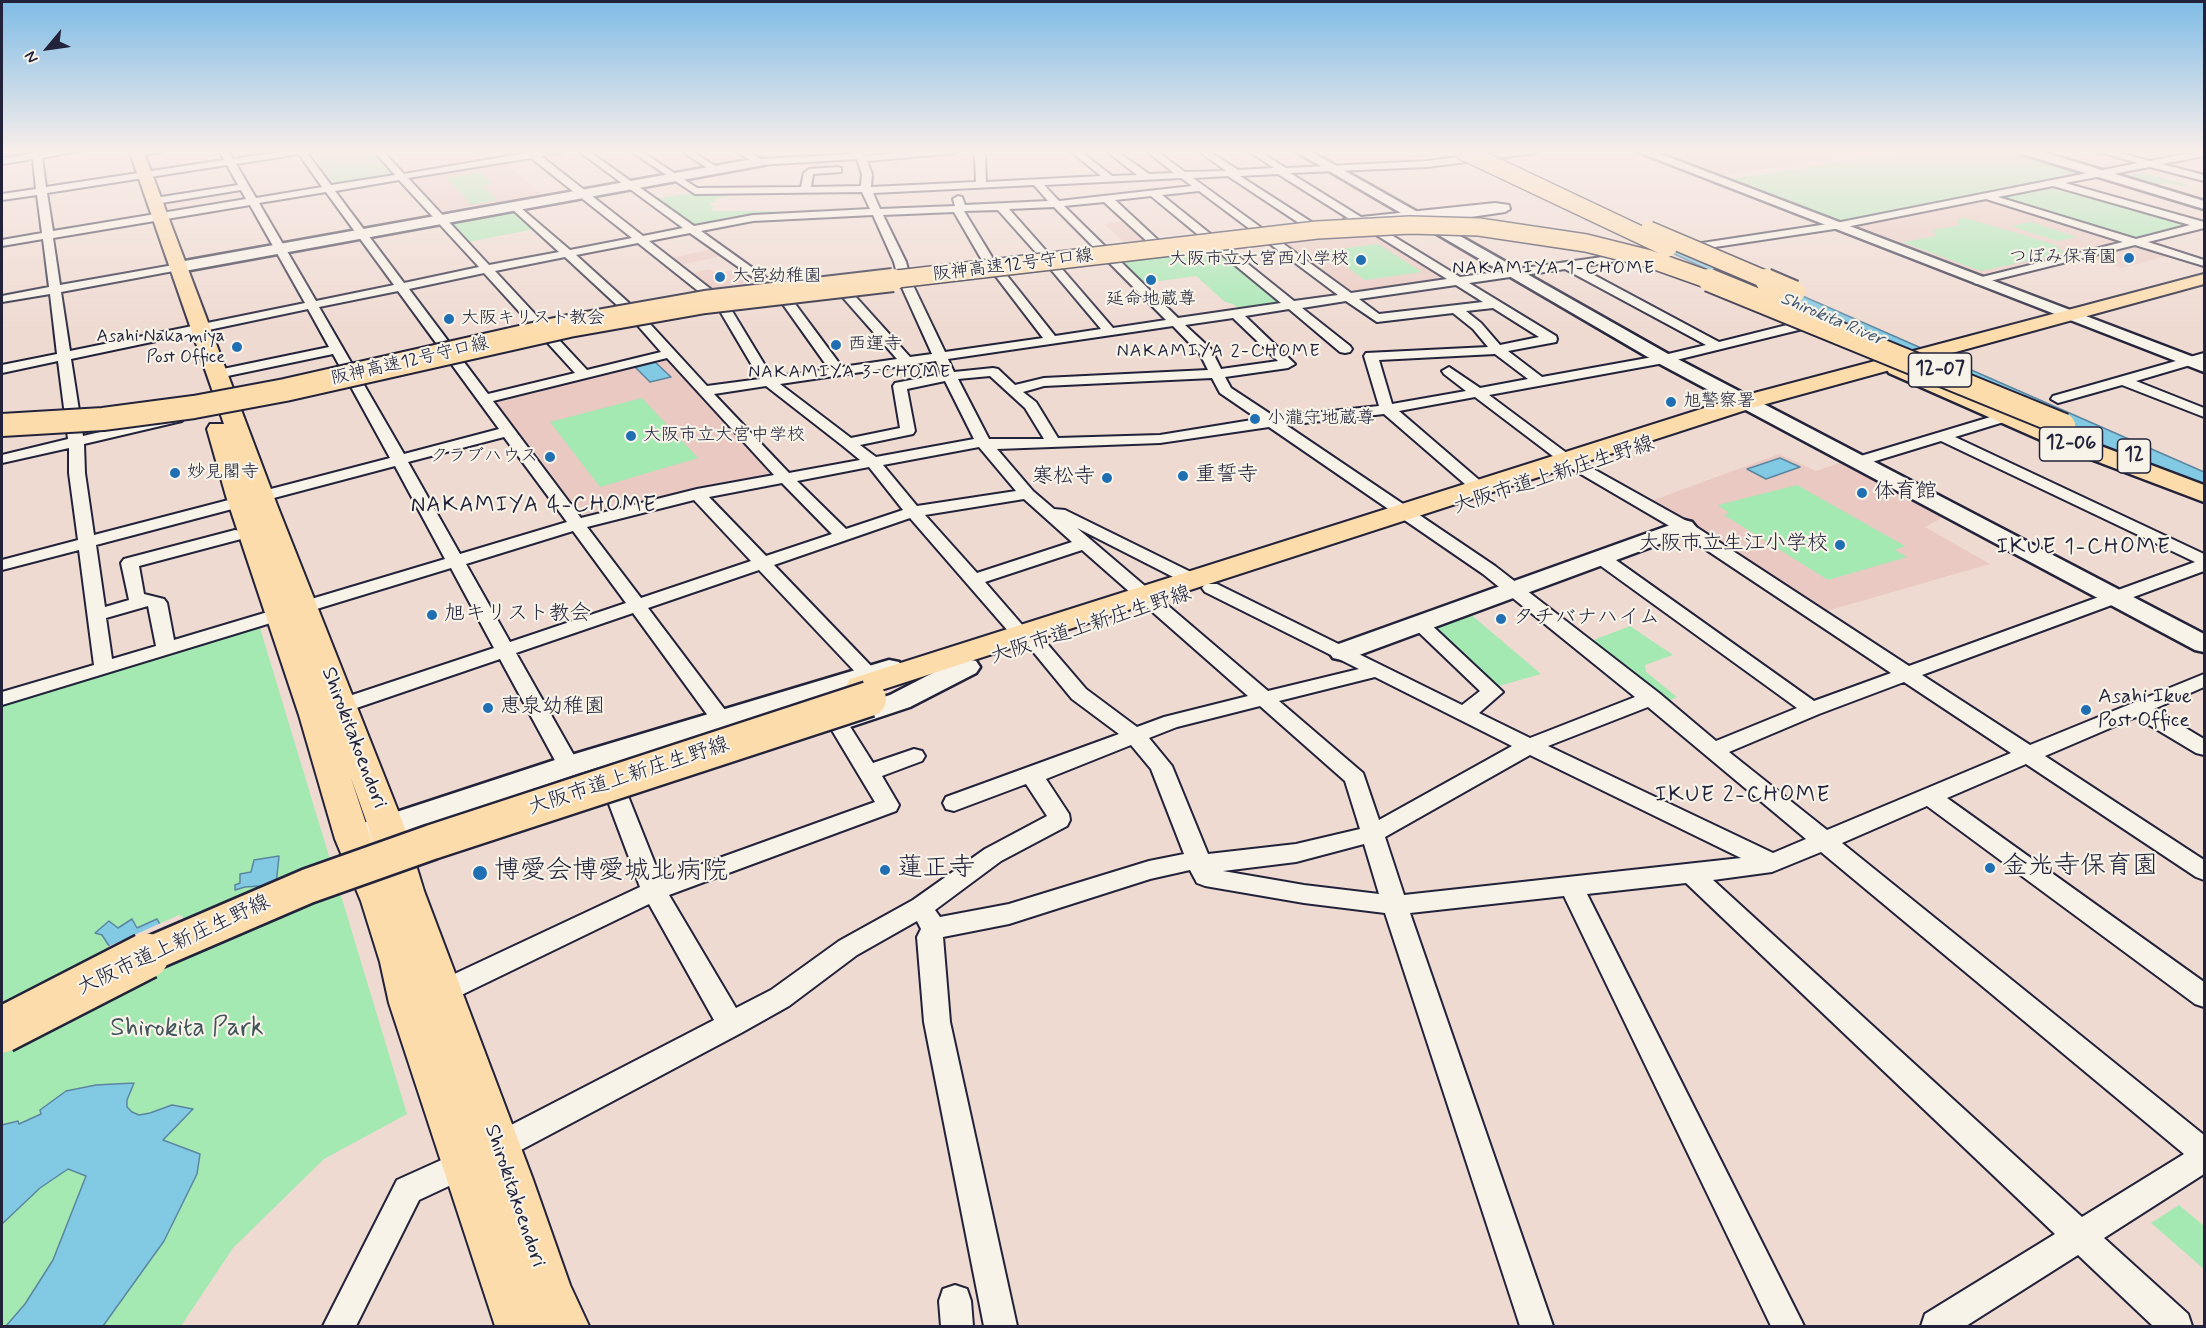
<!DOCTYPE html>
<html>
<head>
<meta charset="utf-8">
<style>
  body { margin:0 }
  #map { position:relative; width:2206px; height:1328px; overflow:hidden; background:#efdad1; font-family:Mynerve,sans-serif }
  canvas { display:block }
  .frame { position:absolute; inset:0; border:3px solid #22223b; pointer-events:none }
  .north { position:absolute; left:18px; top:18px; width:60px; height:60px; -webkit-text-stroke:4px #f7f3e8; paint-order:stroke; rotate:241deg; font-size:16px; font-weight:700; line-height:24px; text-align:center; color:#22223b }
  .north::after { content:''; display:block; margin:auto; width:21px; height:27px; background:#22223b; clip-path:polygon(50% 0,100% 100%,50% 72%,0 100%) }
</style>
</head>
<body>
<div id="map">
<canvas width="2206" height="1328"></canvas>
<div class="frame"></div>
<div class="north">N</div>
</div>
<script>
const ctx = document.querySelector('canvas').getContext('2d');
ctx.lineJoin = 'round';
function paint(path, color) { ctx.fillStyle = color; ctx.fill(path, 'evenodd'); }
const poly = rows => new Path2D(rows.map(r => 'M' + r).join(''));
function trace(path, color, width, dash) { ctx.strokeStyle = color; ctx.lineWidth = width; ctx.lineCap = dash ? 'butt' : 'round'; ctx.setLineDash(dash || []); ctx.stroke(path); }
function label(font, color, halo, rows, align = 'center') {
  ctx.font = font + ' Mynerve,"Klee One",sans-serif'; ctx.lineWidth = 4.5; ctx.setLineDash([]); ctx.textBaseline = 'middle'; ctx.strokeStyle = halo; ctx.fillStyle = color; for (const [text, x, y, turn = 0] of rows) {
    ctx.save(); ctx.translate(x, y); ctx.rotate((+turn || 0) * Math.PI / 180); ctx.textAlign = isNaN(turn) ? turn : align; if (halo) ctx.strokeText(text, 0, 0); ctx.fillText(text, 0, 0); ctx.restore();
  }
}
paint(poly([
  [1646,150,1888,150,1720,176,1709,174],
  [504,161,546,199,445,216,410,178],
  [1985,199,1991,199,2125,242,1982,277,1849,228,1849,226],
  [1125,221,1146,240,1126,244,1104,224],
  [1371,231,1448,279,1350,293,1280,241],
  [2135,247,2171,255,2122,268,2090,258],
  [711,249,721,256,680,265,671,258],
  [710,269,717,274,736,269,752,281,709,290,688,274],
  [664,357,774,473,769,477,587,517,582,515,495,400],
  [1779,454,1816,471,1843,462,1945,516,1925,527,1990,564,1823,612,1692,524,1651,501]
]), '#e9c9c1');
paint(poly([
  [321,150,371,150,394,176,336,186,310,152],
  [1917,150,2015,150,2083,171,2086,174,1841,222,1833,222,1725,180],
  [482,172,492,183,483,186,496,200,471,205,447,178],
  [2119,172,2129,175,2142,172,2188,185,2179,186,2167,183,2149,186,2115,176,2114,173],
  [2055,185,2195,225,2137,239,1995,196],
  [691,193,729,193,726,197,717,198,715,202,709,203,713,206,711,211,778,211,776,216,693,226,656,199],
  [513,209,535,229,468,242,449,220],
  [1966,218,2056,245,2064,253,1981,271,1902,242,1936,236,1933,230,1960,225,1957,220],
  [2031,222,2077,237,2057,241,2010,226],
  [1378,244,1422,272,1365,280,1324,251],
  [1217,249,1283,303,1241,310,1233,304,1225,302,1196,276,1145,283,1139,282,1118,261],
  [642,398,698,458,600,487,550,422],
  [1797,485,1905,546,1895,550,1907,557,1828,580,1724,515,1729,513,1718,505],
  [1469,613,1541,674,1495,687,1434,631,1434,625],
  [1630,626,1673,655,1645,665,1646,672,1677,697,1666,702,1591,641],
  [260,628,407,1114,324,1159,233,1248,181,1326,2,1326,2,705,247,630],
  [2179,1205,2204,1226,2204,1269,2151,1223]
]), '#a4e8b2');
const water = poly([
  [1564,202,1595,205,2204,472,2204,495,1893,357,1564,202],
  [655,362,671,377,650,382,635,367,655,362],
  [1780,458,1800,467,1766,479,1747,469,1780,458],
  [279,856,276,885,245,887,235,890,235,885,240,883,240,874,251,872,254,860,279,856],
  [132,919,137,928,157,919,161,926,115,955,102,935,95,933,109,921,118,928,132,919],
  [134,1083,127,1100,127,1107,132,1112,139,1115,150,1113,172,1105,193,1109,163,1140,200,1154,197,1174,164,1241,103,1326,6,1326,25,1304,53,1260,86,1176,68,1169,40,1188,2,1224,2,1125,18,1121,19,1124,41,1114,40,1110,66,1091,96,1085,134,1083]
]);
paint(water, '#82c9e3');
trace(water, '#5c86a0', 1.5);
paint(poly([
  [179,915,182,916,185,923,113,956,107,947]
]), '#efdad1');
const street = poly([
  [32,150,40,150,41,153,83,150,42,158,46,187,224,160,219,150,228,150,233,159,292,150,314,150,307,153,331,185,395,175,373,150,382,150,404,174,526,153,523,150,535,152,567,150,541,156,643,236,683,228,577,150,587,150,694,226,753,215,870,209,862,192,695,194,629,150,639,150,697,188,801,187,804,173,809,169,838,167,841,168,841,172,813,174,811,187,861,186,862,174,857,159,759,165,733,150,744,150,761,159,852,154,850,150,859,150,864,156,927,150,960,150,956,153,867,161,872,174,871,187,976,182,975,156,971,150,980,150,985,156,986,182,1101,176,1069,150,1079,150,1112,176,1137,175,1105,150,1115,150,1149,174,1174,173,1145,150,1155,150,1185,172,1226,171,1197,150,1207,150,1238,170,1274,168,1247,150,1257,150,1286,168,1427,161,1515,150,1541,150,1537,153,1427,167,1290,173,1361,217,1495,203,1509,205,1510,209,1505,212,1423,224,1418,221,1421,218,1370,222,1460,277,1638,252,1642,253,1642,257,1579,267,1719,342,1807,320,1811,321,1813,324,1811,327,1664,363,1489,395,1572,457,1690,523,1909,666,2195,562,1941,441,1859,466,1854,464,1851,461,1854,458,1997,415,2007,415,2009,418,2007,421,1955,437,2204,554,2204,571,1922,675,2030,745,2204,674,2204,687,2154,709,2204,739,2204,755,2196,753,2136,717,2045,756,2204,860,2204,880,2196,877,2026,764,1947,798,2204,982,2204,1007,2195,1004,1927,806,1842,843,2204,1135,2204,1174,2104,1238,2188,1314,2192,1326,2153,1326,2078,1255,1966,1326,1921,1326,1925,1314,2055,1234,1686,883,1587,894,1804,1326,1771,1326,1564,896,1410,913,1553,1326,1520,1326,1385,913,1304,903,1205,886,1197,883,1190,870,1150,879,1009,924,943,937,950,1022,1017,1326,984,1326,924,1022,917,937,921,929,917,921,857,955,789,1006,741,1033,504,1159,494,1163,484,1159,479,1149,484,1139,714,1020,649,904,451,1000,442,1003,433,1000,429,992,433,984,640,887,606,796,609,790,617,788,625,790,628,796,661,879,875,802,827,722,830,717,837,715,844,717,873,763,914,749,922,751,925,756,922,761,882,776,899,805,896,811,669,895,736,1008,771,990,839,941,913,900,985,849,1047,816,1026,784,954,811,946,809,943,803,946,797,1119,734,1072,699,1030,648,1027,644,1030,640,1044,640,1086,689,1137,727,1164,717,1248,696,1082,550,985,582,1031,635,1029,639,1022,641,1015,639,910,518,774,565,875,670,878,674,875,678,861,678,759,570,648,608,728,714,731,719,728,724,721,726,714,724,633,613,516,653,580,766,577,771,569,773,561,771,558,766,500,659,336,715,329,717,322,715,319,710,322,705,494,648,451,568,2,705,2,692,94,665,79,550,2,570,2,560,78,540,69,473,69,448,2,463,2,455,68,439,58,361,2,373,2,365,57,354,50,294,2,302,2,296,49,287,43,239,2,246,2,240,42,233,37,195,2,200,2,194,36,189,33,159,2,164,2,158,32,154,32,150],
  [299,154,322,187,256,198,236,164,299,154],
  [531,158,632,238,570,250,515,203,510,206,511,208,559,252,489,265,408,178,531,158],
  [227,165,238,185,155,198,150,201,155,204,241,190,246,199,53,231,47,193,227,165],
  [1278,174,1348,218,1344,219,1344,223,1357,223,1447,279,1351,293,1193,178,1228,176,1305,227,1313,227,1313,223,1240,176,1278,174],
  [1181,178,1192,186,1059,201,1044,185,1181,178],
  [399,180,479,267,404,283,335,191,399,180],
  [1034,185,1048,201,965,205,962,197,958,196,953,199,955,206,880,209,873,193,1034,185],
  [1199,191,1338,295,1294,301,1162,195,1199,191],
  [326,192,394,285,316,301,259,203,326,192],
  [1151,196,1281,303,1178,318,1064,206,1104,202,1150,244,1154,245,1158,244,1158,240,1115,200,1151,196],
  [250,205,305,303,70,351,61,292,179,270,185,267,179,264,60,285,53,238,250,205],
  [1054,207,1166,320,1113,328,1056,262,1052,261,1048,262,1048,266,1101,329,1055,336,1001,268,997,267,991,270,1043,338,945,352,911,281,906,262,883,215,954,212,983,262,989,265,995,262,964,211,998,210,1040,257,1044,258,1050,255,1048,253,1009,209,1054,207],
  [873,215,894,262,899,281,932,354,910,357,846,286,842,285,836,289,838,292,897,359,842,367,787,293,783,292,777,296,829,369,772,377,726,301,649,241,690,233,771,290,775,288,775,284,701,231,753,221,873,215],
  [638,243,717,306,760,379,707,386,640,313,576,255,638,243],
  [565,257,632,319,661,352,587,370,495,271,565,257],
  [1565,269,1706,345,1664,355,1542,377,1508,351,1556,342,1557,339,1556,336,1469,283,1565,269],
  [484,273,575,373,488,394,409,289,484,273],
  [1456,285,1483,302,1379,314,1359,299,1456,285],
  [398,291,499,429,404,454,319,307,398,291],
  [1346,301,1377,322,1453,313,1473,329,1488,347,1366,353,1364,356,1379,406,1275,417,1231,388,1225,377,1288,368,1295,364,1245,316,1289,309,1340,352,1345,353,1350,352,1352,349,1350,346,1302,308,1346,301],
  [1493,308,1539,337,1500,345,1481,323,1466,311,1493,308],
  [308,309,329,347,218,370,211,374,218,378,333,354,390,458,94,535,85,473,84,444,182,421,184,418,177,414,83,436,71,359,308,309],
  [1233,318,1278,361,1221,369,1211,349,1185,325,1233,318],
  [1173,326,1200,354,1208,370,1044,378,1015,385,998,369,993,368,954,372,948,359,1173,326],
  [1495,354,1528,379,1480,388,1449,367,1442,371,1444,374,1466,391,1392,404,1379,360,1495,354],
  [667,358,774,475,697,489,581,518,493,401,667,358],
  [936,361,941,374,895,383,893,386,900,428,851,438,780,384,936,361],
  [990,376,1025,408,1044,439,989,439,958,379,990,376],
  [1212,378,1220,393,1258,419,1160,435,1058,438,1036,402,1023,392,1044,386,1212,378],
  [945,381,974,439,876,457,860,445,913,434,915,431,907,389,945,381],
  [766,386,843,446,860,460,789,473,714,394,766,386],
  [1475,397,1562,463,1678,531,1891,673,1814,701,1606,553,1594,553,1591,557,1594,561,1797,708,1716,741,1659,693,1495,566,1286,425,1384,414,1473,491,1479,493,1487,488,1485,485,1399,411,1475,397],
  [1269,427,1483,574,1635,697,1530,738,1479,713,1503,692,1425,619,1411,619,1409,623,1480,691,1462,705,1217,584,1205,584,1202,588,1205,592,1359,669,1268,691,1077,528,1187,584,1199,584,1202,580,1199,576,1065,510,1054,509,1033,491,997,449,1160,443,1269,427],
  [504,437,567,522,460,554,408,462,504,437],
  [979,447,1016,491,917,506,883,465,979,447],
  [395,466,445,559,174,640,167,603,164,599,144,594,139,566,241,539,243,535,241,531,235,530,124,559,121,563,129,600,105,607,96,545,395,466],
  [869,467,903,510,846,529,797,481,869,467],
  [782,483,832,534,766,556,709,497,782,483],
  [1024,499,1072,542,977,573,925,515,1024,499],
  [694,500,751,561,641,598,587,527,694,500],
  [573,531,626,603,510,642,466,564,573,531],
  [148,606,156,646,112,659,106,618,148,606],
  [1375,677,1512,746,1379,820,1363,773,1279,701,1375,677],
  [1904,682,2011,753,1827,830,1729,752,1819,714,1904,682],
  [1260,706,1345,781,1360,829,1296,844,1208,854,1172,766,1149,738,1177,727,1260,706],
  [1648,707,1806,839,1773,853,1548,746,1648,707],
  [1131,745,1151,769,1184,854,1149,861,1009,904,940,917,935,910,1001,861,1067,826,1070,820,1069,814,1046,779,1131,745],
  [1530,755,1741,858,1404,895,1385,837,1530,755],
  [1364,844,1379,894,1304,885,1223,871,1296,862,1364,844],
  [1821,852,2184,1154,2082,1217,1713,880,1772,872,1821,852],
  [140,150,163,150,159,153,135,155,135,151,140,150],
  [680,150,690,150,720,169,712,171,680,150],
  [2093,150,2108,150,2150,161,2204,150,2204,156,2162,164,2204,175,2204,181,2150,167,2065,183,2204,222,2204,228,2148,242,2204,260,2204,266,2135,245,1978,284,1974,283,1974,279,2123,242,1986,199,1841,228,1682,252,1677,249,1682,246,1841,222,2138,163,2093,150],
  [2053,186,2190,225,2136,239,1998,197,2053,186],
  [2204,353,2204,361,2136,381,2204,408,2204,417,2122,385,2058,403,2051,399,2053,396,2204,353],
  [468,1148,479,1152,483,1162,479,1172,419,1200,356,1326,323,1326,397,1180,468,1148],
  [955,1285,967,1289,971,1301,973,1326,941,1326,939,1301,943,1289,955,1285]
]);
const secondary = poly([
  [1293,150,1308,150,1670,355,2204,634,2204,652,2195,650,1658,363,1293,150],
  [1633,150,1650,150,2204,361,2204,372,1633,150],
  [2017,150,2036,150,2204,201,2204,209,2019,153,2017,150],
  [759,158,765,162,764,165,179,272,171,267,179,262,759,158],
  [1684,520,1692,522,1696,527,1692,532,1351,658,1342,660,1333,658,1329,652,1333,646,1684,520],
  [966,659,976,661,980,667,976,673,910,707,850,727,840,725,836,718,840,711,890,695,956,661,966,659],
  [889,660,899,662,903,668,899,674,580,773,368,845,357,841,352,833,357,825,558,759,889,660]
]);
const primary = poly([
  [129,150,143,150,277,505,404,826,424,891,532,1177,570,1285,589,1326,495,1326,389,1003,380,962,361,901,335,839,299,715,226,496,207,429,210,424,224,424,129,150],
  [351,778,368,826,374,846,371,839,351,778],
  [2204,274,2204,284,1755,407,872,693,861,696,850,693,846,686,850,679,1739,397,2204,274]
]);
const highway = poly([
  [1897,361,2061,431,2204,485,2204,502,2043,441,1889,373,1886,368,1889,363,1897,361]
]);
trace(street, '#22223b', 4);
trace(secondary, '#22223b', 5);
trace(primary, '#22223b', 4);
trace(highway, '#22223b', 5);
paint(street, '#f7f3e8');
paint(secondary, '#f7f3e8');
paint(primary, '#fddcac');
paint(highway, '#fddcac');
const primaryBridgeFar1 = poly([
  [143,957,308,886,432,842,869,699]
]);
const primaryBridge = poly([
  [2,1030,146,956]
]);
const highwayBridgeFar1 = poly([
  [1461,150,1668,248],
  [1649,230,1769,281],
  [880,281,1317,230,1410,225,1479,227,1586,243,1650,259,1712,281]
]);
const highwayBridge = poly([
  [1709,280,2064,425],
  [1766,280,1794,292],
  [2,425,103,419,194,407,285,390,569,326,705,302,893,280]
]);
trace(primaryBridgeFar1, '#22223b', 39, []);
trace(primaryBridge, '#22223b', 50, []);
trace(highwayBridgeFar1, '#22223b', 20, []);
trace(highwayBridge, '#22223b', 26, []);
trace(primaryBridgeFar1, '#fddcac', 34);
trace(primaryBridge, '#fddcac', 45);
trace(highwayBridgeFar1, '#fddcac', 17);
trace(highwayBridge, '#fddcac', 22);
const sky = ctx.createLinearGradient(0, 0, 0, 336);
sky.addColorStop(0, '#7fbce6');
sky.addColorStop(0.45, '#f8eeea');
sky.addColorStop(1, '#f8eeea00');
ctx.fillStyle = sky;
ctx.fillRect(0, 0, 2206, 336);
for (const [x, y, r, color] of [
  [2129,258,6,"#1f6fb2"],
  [1361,260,6,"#1f6fb2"],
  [720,277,6,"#1f6fb2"],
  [1151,280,6,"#1f6fb2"],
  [449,319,6,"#1f6fb2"],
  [836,345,6,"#1f6fb2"],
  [237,347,6,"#1f6fb2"],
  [1671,402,6,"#1f6fb2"],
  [1255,419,6,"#1f6fb2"],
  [631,436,6,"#1f6fb2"],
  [550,457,6,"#1f6fb2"],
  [175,473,6,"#1f6fb2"],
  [1183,476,6,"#1f6fb2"],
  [1107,478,6,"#1f6fb2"],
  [1862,493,6,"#1f6fb2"],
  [1840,545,6,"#1f6fb2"],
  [432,615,6,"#1f6fb2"],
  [1501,619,6,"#1f6fb2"],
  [488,708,6,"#1f6fb2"],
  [2086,710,6,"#1f6fb2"],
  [1990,868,6,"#1f6fb2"],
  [885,870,6,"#1f6fb2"],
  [480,873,8,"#1f6fb2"]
]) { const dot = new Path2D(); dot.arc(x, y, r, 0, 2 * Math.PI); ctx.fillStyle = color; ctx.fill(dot); trace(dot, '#f7f3e8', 2); }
label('18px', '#22223b', '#f7f3e8', [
  ["つぼみ保育園",2117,258,"right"],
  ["大阪市立大宮西小学校",1349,260,"right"],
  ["大宮幼稚園",732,277],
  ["延命地蔵尊",1151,300,"center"],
  ["大阪キリスト教会",461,319],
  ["Asahi Nakamiya",225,337,"right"],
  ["Post Office",225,358,"right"],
  ["西運寺",848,345],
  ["旭警察署",1683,402],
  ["小瀧守地蔵尊",1267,419],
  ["大阪市立大宮中学校",643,436],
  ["クラブハウス",538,457,"right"],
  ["妙見閣寺",187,473]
], 'left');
label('18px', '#22223b', '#f7f3e8', [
  ["阪神高速12号守口線",1013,266,-7],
  ["阪神高速12号守口線",410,362,-13]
]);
ctx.letterSpacing = '1.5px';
label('18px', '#22223b', '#f7f3e8', [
  ["NAKAMIYA 1-CHOME",1554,269],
  ["NAKAMIYA 2-CHOME",1219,352],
  ["NAKAMIYA 3-CHOME",850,373]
]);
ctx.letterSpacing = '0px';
label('italic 18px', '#3f546d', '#f7f3e8', [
  ["Shirokita River",1832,320,23]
]);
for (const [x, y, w] of [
  [1940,370,63],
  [2071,444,63],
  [2134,456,33]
]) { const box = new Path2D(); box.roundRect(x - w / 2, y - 17, w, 34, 4.5); ctx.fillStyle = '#f7f3e8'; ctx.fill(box); trace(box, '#22223b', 1.5); }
label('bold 20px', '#22223b', null, [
  ["12-07",1940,370],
  ["12-06",2071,444],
  ["12",2134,456]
]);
label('21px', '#22223b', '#f7f3e8', [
  ["重誓寺",1195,476],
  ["寒松寺",1095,478,"right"],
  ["体育館",1874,493],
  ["大阪市立生江小学校",1828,545,"right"],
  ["旭キリスト教会",444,615],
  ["タチバナハイム",1513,619],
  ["Asahi Ikue",2098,698],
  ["Post Office",2098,722],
  ["恵泉幼稚園",500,708]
], 'left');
label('21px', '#22223b', '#f7f3e8', [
  ["大阪市道上新庄生野線",1554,476,-18],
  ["大阪市道上新庄生野線",1091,626,-18],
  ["Shirokitakoendori",353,738,69],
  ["大阪市道上新庄生野線",629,777,-18],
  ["大阪市道上新庄生野線",174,946,-25],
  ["Shirokitakoendori",514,1196,71]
]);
ctx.letterSpacing = '1.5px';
label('22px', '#22223b', '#f7f3e8', [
  ["NAKAMIYA 4-CHOME",534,506],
  ["IKUE 1-CHOME",2084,548],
  ["IKUE 2-CHOME",1743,796]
]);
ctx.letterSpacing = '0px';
label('26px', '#22223b', '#f7f3e8', [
  ["金光寺保育園",2002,868],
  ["蓮正寺",897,870],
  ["博愛会博愛城北病院",494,873]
], 'left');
label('26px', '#425459', '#f7f3e8', [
  ["Shirokita Park",187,1030]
]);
</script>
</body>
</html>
